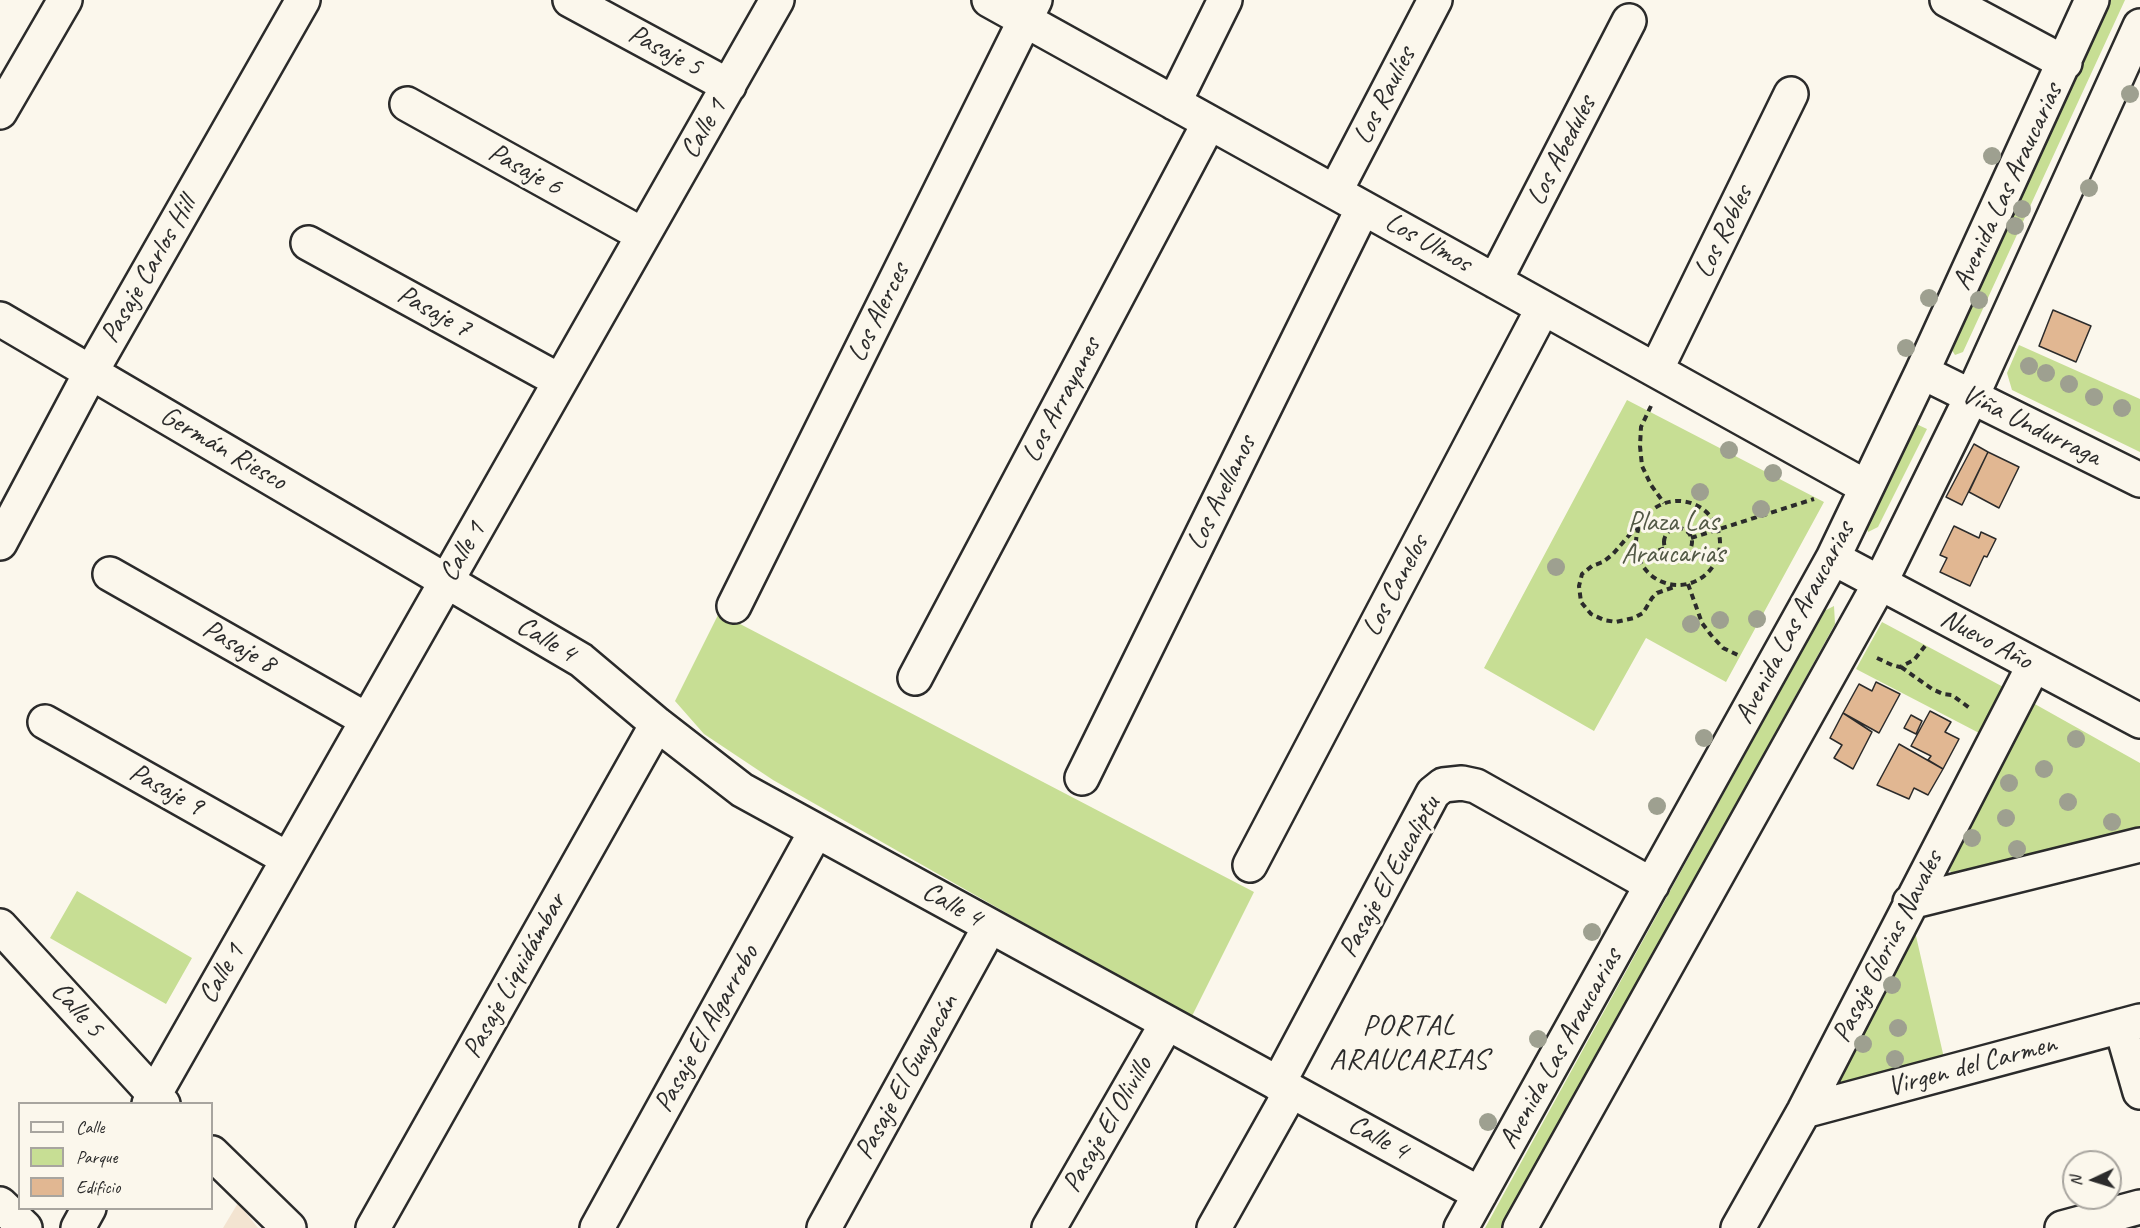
<!DOCTYPE html>
<html>
<head>
<meta charset="utf-8">
<style>
  body { margin:0 }
  #map { position:relative; width:2140px; height:1228px; overflow:hidden; background:#fbf7ec; font-family:Caveat,sans-serif }
  canvas { display:block }
  .legend { position:absolute; left:18px; top:1102px; width:195px; height:108px; box-sizing:border-box; background:#fbf7ec; border:2px solid #a8a59f; margin:0; padding:8px 10px; list-style:none; font-size:18px; color:#2b2b2b }
  .legend li { display:flex; align-items:center; gap:12px; height:30px }
  .legend b { width:30px; border:2px solid #a8a59f }
  .north { position:absolute; left:2062px; top:1150px; width:60px; height:60px; box-sizing:border-box; background:#fbf7ec; border:2px solid #a8a59f; border-radius:50%; rotate:266deg; font-size:16px; font-weight:700; line-height:24px; text-align:center; color:#2b2b2b }
  .north::after { content:''; display:block; margin:auto; width:21px; height:27px; background:#2b2b2b; clip-path:polygon(50% 0,100% 100%,50% 72%,0 100%) }
</style>
</head>
<body>
<div id="map">
<canvas width="2140" height="1228"></canvas>
<ul class="legend">
<li><b style="height:8px;background:#fbf7ec"></b>Calle</li>
<li><b style="height:16px;background:#c7de94"></b>Parque</li>
<li><b style="height:16px;background:#e1b792"></b>Edificio</li>
</ul>
<div class="north">N</div>
</div>
<script>
const ctx = document.querySelector('canvas').getContext('2d');
ctx.lineJoin = 'round';
function paint(path, color) { ctx.fillStyle = color; ctx.fill(path, 'evenodd'); }
const poly = rows => new Path2D(rows.map(r => 'M' + r).join(''));
function trace(path, color, width, dash) { ctx.strokeStyle = color; ctx.lineWidth = width; ctx.lineCap = dash ? 'butt' : 'round'; ctx.setLineDash(dash || []); ctx.stroke(path); }
function label(font, color, halo, rows, align = 'center') {
  ctx.font = font + ' Caveat,sans-serif'; ctx.lineWidth = 6; ctx.setLineDash([]); ctx.textBaseline = 'middle'; ctx.strokeStyle = halo; ctx.fillStyle = color; for (const [text, x, y, turn = 0] of rows) {
    ctx.save(); ctx.translate(x, y); ctx.rotate((+turn || 0) * Math.PI / 180); ctx.textAlign = isNaN(turn) ? turn : align; if (halo) ctx.strokeText(text, 0, 0); ctx.fillText(text, 0, 0); ctx.restore();
  }
}
paint(poly([
  [238,1203,258,1228,223,1228]
]), '#f3e4d1');
paint(poly([
  [2109,0,2125,0,1963,352,1955,355,1950,347],
  [2019,345,2140,399,2140,452,2012,390,2007,373],
  [1627,400,1824,502,1726,682,1646,638,1594,731,1484,668],
  [1912,422,1927,429,1878,527,1868,532,1865,520],
  [1834,606,1835,624,1503,1228,1485,1228,1824,611],
  [719,613,1254,892,1191,1018,773,780,704,734,675,701],
  [1882,622,2007,689,1981,734,1856,669],
  [2033,703,2140,763,2140,832,1956,881,1945,862],
  [77,891,192,958,166,1004,50,938],
  [1913,923,1944,1058,1829,1086]
]), '#c7de94');
const building = poly([
  [2053,310,2091,326,2076,362,2039,346,2053,310],
  [1974,444,1988,452,1962,505,1946,497,1974,444],
  [1988,452,2019,467,1999,508,1969,492,1988,452],
  [1954,526,1979,538,1981,532,1996,539,1987,557,1984,556,1970,586,1940,572,1947,558,1940,555,1954,526],
  [1876,682,1900,694,1879,733,1843,713,1859,684,1872,691,1876,682],
  [1930,711,1951,722,1945,732,1959,739,1943,769,1928,760,1931,756,1911,746,1930,711],
  [1843,713,1872,732,1853,769,1834,758,1842,745,1830,738,1843,713],
  [1911,715,1922,721,1916,734,1904,728,1911,715],
  [1899,744,1943,769,1928,795,1914,788,1909,799,1877,785,1899,744]
]);
paint(building, '#e1b792');
trace(building, '#2b2b2b', 1.5);
const minor = poly([
  [570,0,729,86],
  [989,0,1866,487],
  [1947,0,2065,63],
  [1174,103,1225,0],
  [407,104,643,235],
  [0,112,65,0],
  [1335,192,1435,0],
  [308,243,560,381],
  [1495,281,1629,21],
  [0,319,581,660,657,724,742,790,1480,1194],
  [1656,370,1791,94],
  [1922,372,2140,480],
  [0,543,91,372,303,0],
  [1833,558,2140,721],
  [110,574,367,720],
  [734,606,1035,0],
  [915,678,1209,123],
  [45,722,288,859],
  [1082,778,1363,208],
  [1250,865,1543,308],
  [1910,902,2140,845],
  [0,926,163,1104],
  [2121,1026,2140,1092],
  [1278,1084,1433,793,1443,785,1462,783,1476,786,1652,885],
  [149,1104,777,0],
  [1804,1111,2140,1021],
  [212,1153,289,1228],
  [0,1204,25,1228],
  [78,1228,89,1208],
  [373,1228,657,724],
  [597,1228,816,831],
  [824,1228,990,926],
  [1049,1228,1167,1023],
  [1214,1228,1291,1091],
  [1461,1228,1833,558,1922,372,2092,0],
  [1520,1228,1880,583,1972,396,2140,26],
  [1738,1228,1804,1111,2034,665],
  [2062,1228,2140,1207]
]);
trace(minor, '#2b2b2b', 38);
trace(poly([
  [1651,406,1641,427,1640,446,1642,466,1651,485,1664,503],
  '1636 543a42 42 0 1 1 84 0a42 42 0 1 1-84 0Z',
  [1638,525,1613,554,1603,562,1592,566,1582,574,1579,586,1581,602,1591,614,1604,620,1616,622,1634,618,1643,613,1652,598,1657,593,1674,587],
  '1664 542a14 14 0 1 1 28 0a14 14 0 1 1-28 0Z',
  [1691,538,1814,499],
  [1639,558,1665,548],
  [1688,584,1702,623,1711,635,1723,648,1740,656],
  [1877,658,1892,665,1900,667,1914,660,1925,646],
  [1901,667,1932,689,1943,694,1952,695,1971,709]
]), '#2b2b2b', 4, [6, 4.5]);
trace(minor, '#fbf7ec', 33);
ctx.fillStyle = '#9ea090';
for (const [x, y] of [
  [2130,94],
  [1992,156],
  [2089,188],
  [2022,209],
  [2015,226],
  [1929,298],
  [1979,300],
  [1906,348],
  [2029,366],
  [2046,373],
  [2069,384],
  [2094,397],
  [2122,408],
  [1729,450],
  [1773,473],
  [1700,492],
  [1761,509],
  [1556,567],
  [1757,619],
  [1720,620],
  [1691,624],
  [1704,738],
  [2076,739],
  [2044,769],
  [2009,783],
  [2068,802],
  [1657,806],
  [2006,818],
  [2112,822],
  [1972,838],
  [2017,849],
  [1592,932],
  [1892,985],
  [1898,1028],
  [1538,1039],
  [1863,1044],
  [1895,1059],
  [1488,1122]
]) { ctx.beginPath(); ctx.arc(x, y, 9, 0, 2 * Math.PI); ctx.fill(); }
label('28px', '#2b2b2b', '#fbf7ec', [
  ["Pasaje 5",665,51,28],
  ["Los Raulíes",1385,96,-63],
  ["Calle 1",704,129,-60],
  ["Los Abedules",1562,151,-63],
  ["Pasaje 6",525,170,29],
  ["Avenida Las Araucarias",2008,187,-65],
  ["Los Robles",1724,232,-64],
  ["Los Ulmos",1428,243,29],
  ["Pasaje Carlos Hill",149,270,-60],
  ["Pasaje 7",434,312,29],
  ["Los Alerces",879,313,-64],
  ["Los Arrayanes",1062,400,-62],
  ["Viña Undurraga",2031,426,26],
  ["Germán Riesco",223,449,30],
  ["Los Avellanos",1222,493,-64],
  ["Calle 1",463,552,-60],
  ["Los Canelos",1396,586,-62],
  ["Avenida Las Araucarias",1795,623,-62],
  ["Calle 4",546,640,31],
  ["Nuevo Año",1986,640,28],
  ["Pasaje 8",239,647,30],
  ["Pasaje 9",166,790,29],
  ["Pasaje El Eucaliptu",1390,877,-61],
  ["Calle 4",952,905,29],
  ["Pasaje Glorias Navales",1888,947,-63],
  ["Calle 1",222,974,-60],
  ["Pasaje Liquidámbar",515,976,-61],
  ["Calle 5",77,1010,48],
  ["Pasaje El Algarrobo",707,1029,-61],
  ["Avenida Las Araucarias",1561,1049,-61],
  ["Virgen del Carmen",1972,1066,-15],
  ["Pasaje El Guayacán",907,1077,-61],
  ["Pasaje El Olivillo",1108,1125,-60],
  ["Calle 4",1378,1138,29]
]);
label('28px', '#525845', '#fbf7ec', [
  ["Plaza Las",1673,523],
  ["Araucarias",1673,555]
]);
ctx.letterSpacing = '1.5px';
label('30px', '#2b2b2b', '#fbf7ec', [
  ["PORTAL",1409,1026],
  ["ARAUCARIAS",1409,1060]
]);
ctx.letterSpacing = '0px';
</script>
</body>
</html>
